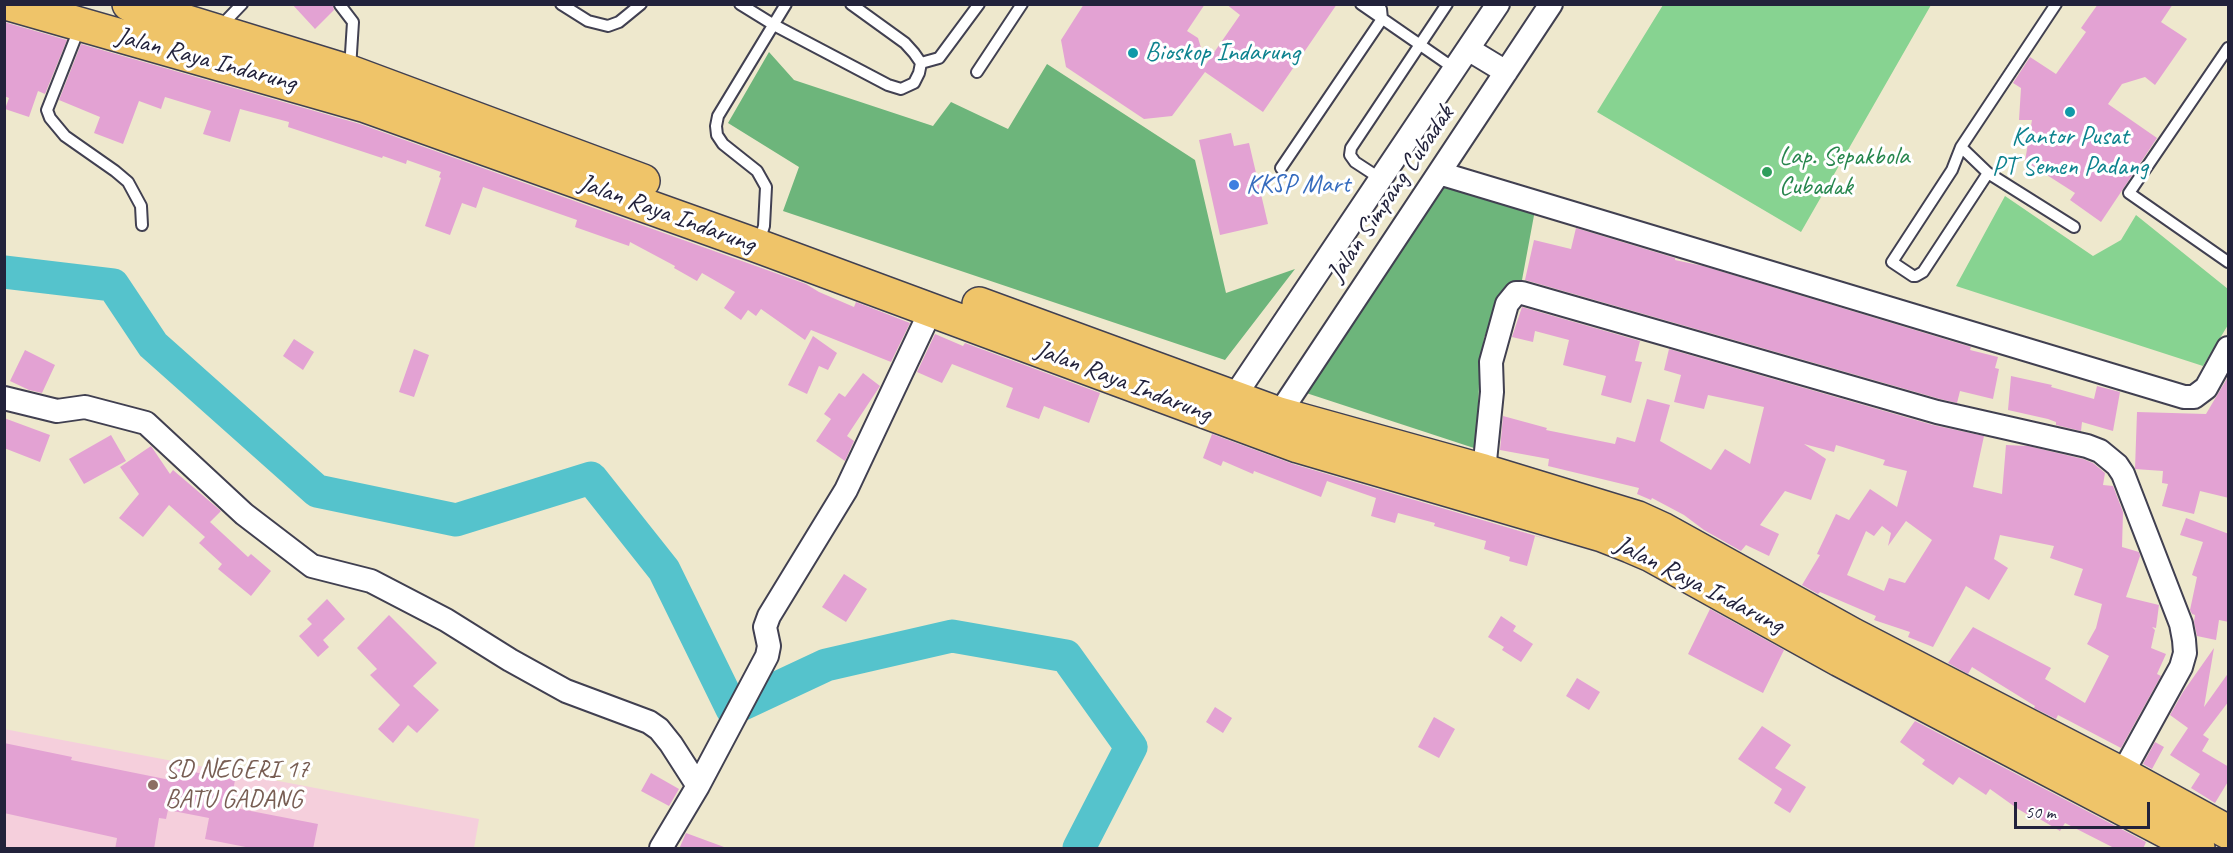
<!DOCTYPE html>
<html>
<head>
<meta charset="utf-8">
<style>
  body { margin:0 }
  #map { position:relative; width:2233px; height:853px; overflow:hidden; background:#eee8cd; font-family:Caveat,sans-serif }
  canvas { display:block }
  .frame { position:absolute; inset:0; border:6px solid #22223b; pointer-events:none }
  .scale { position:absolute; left:2014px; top:802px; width:136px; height:27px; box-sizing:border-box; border:3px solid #22223b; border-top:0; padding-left:8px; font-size:18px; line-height:21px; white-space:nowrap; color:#22223b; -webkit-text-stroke:4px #fff; paint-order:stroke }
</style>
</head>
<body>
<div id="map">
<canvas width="2233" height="853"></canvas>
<div class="frame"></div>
<div class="scale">50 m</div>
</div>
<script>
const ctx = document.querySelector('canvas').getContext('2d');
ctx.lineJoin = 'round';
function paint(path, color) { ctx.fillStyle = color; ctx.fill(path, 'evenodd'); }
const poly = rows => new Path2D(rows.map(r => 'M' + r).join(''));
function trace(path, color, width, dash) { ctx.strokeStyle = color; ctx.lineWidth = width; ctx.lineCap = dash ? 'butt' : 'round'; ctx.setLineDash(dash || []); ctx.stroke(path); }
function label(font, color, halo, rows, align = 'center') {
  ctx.font = font + ' Caveat,sans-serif'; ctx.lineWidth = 6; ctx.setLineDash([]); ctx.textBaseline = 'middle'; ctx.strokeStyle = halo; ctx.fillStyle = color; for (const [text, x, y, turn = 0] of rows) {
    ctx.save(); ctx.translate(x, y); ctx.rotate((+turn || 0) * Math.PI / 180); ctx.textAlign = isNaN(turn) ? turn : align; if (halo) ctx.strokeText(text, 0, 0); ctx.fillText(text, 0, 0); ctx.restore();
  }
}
paint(poly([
  [4,729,479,819,474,848,154,848,119,829,115,848,5,848]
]), '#f5cfdc');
paint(poly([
  [1663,5,1663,4,1931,5,1801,232,1597,112],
  [2005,196,2093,256,2121,240,2136,215,2228,289,2228,325,2203,366,1956,286]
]), '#87d391');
paint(poly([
  [769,52,794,80,933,126,951,102,1008,129,1047,64,1195,160,1226,293,1295,269,1225,360,783,211,799,167,728,123],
  [1433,178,1535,210,1522,280,1505,287,1484,338,1479,384,1477,449,1291,388]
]), '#6db57b');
trace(poly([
  [4,272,113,285,153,345,317,491,456,520,591,478,664,570,732,709,826,665,952,636,1066,656,1131,747,1079,848]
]), '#55c3cc', 33);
paint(poly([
  [292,4,333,4,334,10,315,29],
  [1084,4,1205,4,1187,31,1198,38,1206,64,1240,15,1226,4,1337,4,1263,112,1205,72,1172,116,1144,119,1066,67,1061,40],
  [2098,4,2173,4,2161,22,2187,39,2155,85,2145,77,2122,84,2108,104,2157,138,2101,222,2070,200,2075,193,2025,161,2032,120,2019,120,2021,88,2013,83,2030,57,2056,74,2086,32,2081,28],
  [4,22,67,40,45,94,38,91,29,117,5,109,9,98,4,96],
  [81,44,360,124,806,284,819,292,854,307,856,302,910,323,891,362,811,330,805,340,761,309,756,316,748,310,741,320,724,308,735,292,702,273,697,281,674,268,675,266,630,242,629,246,575,227,577,220,483,187,476,208,462,203,450,235,425,226,441,178,439,177,441,172,407,160,406,164,383,156,382,158,288,127,289,122,240,109,230,142,203,134,211,111,165,97,161,109,139,101,123,144,94,133,100,117,59,100],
  [1231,133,1234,146,1249,143,1268,224,1220,235,1199,140],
  [1576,228,1675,258,1675,260,1703,266,1971,347,1970,350,1998,357,1995,368,1999,369,1993,399,1960,391,1957,403,1940,399,1525,280,1534,240,1571,249],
  [1522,307,1640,341,1635,361,1642,362,1631,403,1601,395,1606,376,1563,365,1569,340,1535,331,1533,342,1512,337],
  [935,334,963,346,965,343,1100,393,1089,423,1044,406,1039,419,1006,407,1013,388,952,364,942,383,917,372],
  [813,336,837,353,828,370,819,366,807,394,788,385],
  [294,339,314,352,303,370,283,356],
  [414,349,429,355,414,397,399,392],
  [1669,349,1933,425,1984,436,1973,487,2002,494,2006,445,2028,446,2083,459,2093,463,2105,473,2103,485,2113,486,2123,512,2122,547,2139,552,2140,556,2126,597,2159,605,2156,628,2152,627,2155,630,2151,648,2166,654,2157,674,2161,676,2121,748,2058,715,2056,719,2034,708,2035,706,1972,667,1968,674,1948,663,1973,627,2051,668,2045,679,2085,703,2109,656,2087,644,2096,628,2102,604,2074,595,2083,569,2050,558,2054,546,2000,535,1994,559,2008,568,1989,600,1966,586,1933,647,1908,637,1910,632,1874,620,1876,616,1820,592,1818,594,1802,585,1820,555,1817,554,1836,514,1849,520,1870,489,1897,507,1907,471,1883,465,1885,460,1836,445,1834,452,1804,444,1826,459,1811,500,1785,491,1760,525,1779,534,1769,556,1746,545,1741,551,1704,530,1684,515,1652,498,1651,500,1637,494,1639,488,1548,466,1549,459,1500,450,1503,416,1547,428,1546,430,1615,444,1617,437,1635,442,1647,399,1670,405,1660,441,1711,470,1725,449,1750,464,1764,407,1708,395,1704,409,1674,402,1681,375,1664,370],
  [1906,521,1932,540,1905,583,1889,578,1884,591,1847,575,1866,531,1874,536,1882,526,1891,533,1888,546],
  [25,350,55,365,42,393,29,390,10,381],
  [863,373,880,386,847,436,854,441,845,461,816,441,831,419,824,414,839,393,845,397],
  [2229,375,2229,498,2200,491,2194,514,2162,506,2168,484,2162,483,2163,471,2135,469,2137,412,2206,414],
  [2011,376,2052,385,2051,387,2094,399,2097,386,2120,392,2113,431,2082,422,2081,431,2056,425,2056,422,2048,419,2008,410],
  [4,418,50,435,40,462,4,448],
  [1212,434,1293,464,1560,543,1535,536,1527,566,1509,561,1510,557,1484,549,1486,541,1434,526,1435,523,1398,513,1395,523,1371,516,1376,498,1327,481,1321,497,1254,471,1253,474,1223,461,1221,466,1203,458],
  [111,435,126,461,84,484,69,459],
  [151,446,170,474,173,470,221,511,210,522,248,557,251,554,271,571,251,596,218,569,222,564,199,543,205,537,169,505,143,537,119,518,139,494,120,467],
  [2186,518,2229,534,2229,622,2219,620,2216,640,2197,636,2194,622,2195,615,2192,614,2190,610,2197,577,2192,575,2203,542,2180,535],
  [844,574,867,589,846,622,822,607],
  [327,599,345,619,323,640,329,647,318,657,299,636,312,624,307,619],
  [1710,609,1784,650,1763,693,1688,654],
  [389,615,437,663,413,686,439,710,417,733,408,725,393,743,378,729,400,705,370,675,377,669,357,648],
  [1501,616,1516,626,1513,631,1533,644,1521,662,1502,650,1504,647,1488,637],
  [2214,648,2204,707,2229,672,2229,701,2203,735,2209,739,2202,751,2229,767,2229,780,2215,803,2191,788,2200,774,2170,755,2188,728,2170,715,2183,692],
  [1577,678,1600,692,1589,710,1566,696],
  [1215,707,1232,718,1223,733,1206,722],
  [1434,717,1455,729,1439,758,1418,747],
  [1915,721,2146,842,2143,849,2116,849,2065,823,2060,831,2038,818,2037,820,2018,809,1990,789,1986,795,1959,777,1953,785,1922,764,1925,760,1900,742],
  [1762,726,1791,745,1775,768,1806,787,1790,813,1774,803,1782,789,1738,759],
  [2155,742,2164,747,2152,769,2143,764],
  [4,743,72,757,71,760,175,781,178,769,235,780,230,807,318,824,313,849,256,849,205,839,209,818,168,810,166,819,159,818,154,849,115,849,117,838,4,813],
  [651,773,679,789,669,806,641,791],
  [686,833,724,847,723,849,679,849]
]), '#e3a2d3');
const lane = poly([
  [561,4,588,21,608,26,619,22,641,4],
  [740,4,774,25,888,85,901,89,914,83,919,73,921,63,914,53,905,43,851,4],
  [1361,4,1455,69],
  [340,5,353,22,350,69],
  [219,28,242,4],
  [79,29,47,110,50,118,65,136,115,171,128,182,141,206,142,225],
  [2228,48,2129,193,2228,262],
  [921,63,939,58,979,4],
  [977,72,1022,4],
  [1961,147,2056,4],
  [1281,168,1382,19,1381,9,1377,4],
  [1988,173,1923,272,1916,276,1913,276,1892,262,1952,170,1961,147,1988,173,2074,227],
  [1381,179,1355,162,1350,155,1351,148,1447,4],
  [759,242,764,226,766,187,757,171,723,144,717,135,716,126,718,116,786,4]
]);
const street = poly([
  [1468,49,1506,72],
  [1439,173,2184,397,2194,397,2206,388,2228,348],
  [4,398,57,411,85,407,146,423,244,514,312,566,371,581,446,620,510,660,566,691,649,722,659,729,671,744,698,786,767,656,769,646,765,627,769,616,846,490,931,310],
  [1226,409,1498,4],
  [1268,421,1279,414,1551,4],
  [1484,471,1492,392,1491,362,1507,304,1516,293,1522,293,1937,412,2087,446,2100,451,2117,465,2123,474,2181,624,2184,640,2185,653,2181,667,2122,774],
  [661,848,698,786]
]);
const highway = poly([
  [9,4,366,106,758,246,1298,446,1602,535,1630,546,1651,555,1840,660,2198,848],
  [129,4,350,72,643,181],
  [979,304,1279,414,1484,471,1638,518,1662,529,1853,635,2122,774,2228,832]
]);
trace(lane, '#414051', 14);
trace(street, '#414051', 26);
trace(highway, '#414051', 36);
trace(lane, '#fff', 10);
trace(street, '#fff', 22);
trace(highway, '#efc469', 33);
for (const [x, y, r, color] of [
  [1133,53,6,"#0f9aa8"],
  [2070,112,6,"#0f9aa8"],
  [1767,172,6,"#2e9e5b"],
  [1234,185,6,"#3f7fe0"],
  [153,785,6,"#8d6e63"]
]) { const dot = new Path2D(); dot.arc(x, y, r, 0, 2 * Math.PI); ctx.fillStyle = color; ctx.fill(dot); trace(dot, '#fff', 2); }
label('26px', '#0d838f', '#fff', [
  ["Bioskop Indarung",1145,53],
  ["Kantor Pusat",2070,137,"center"],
  ["PT Semen Padang",2070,167,"center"]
], 'left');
label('26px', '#22223b', '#fff', [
  ["Jalan Raya Indarung",206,60,15],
  ["Jalan Simpang Cubadak",1391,194,-56],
  ["Jalan Raya Indarung",667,214,20],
  ["Jalan Raya Indarung",1123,382,21],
  ["Jalan Raya Indarung",1699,585,27]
]);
label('26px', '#27864d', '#fff', [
  ["Lap. Sepakbola",1779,157],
  ["Cubadak",1779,187]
], 'left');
label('26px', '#366cbe', '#fff', [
  ["KKSP Mart",1246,185]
], 'left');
label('26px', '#785e54', '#fff', [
  ["SD NEGERI 17",165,770],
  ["BATU GADANG",165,800]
], 'left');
</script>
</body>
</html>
